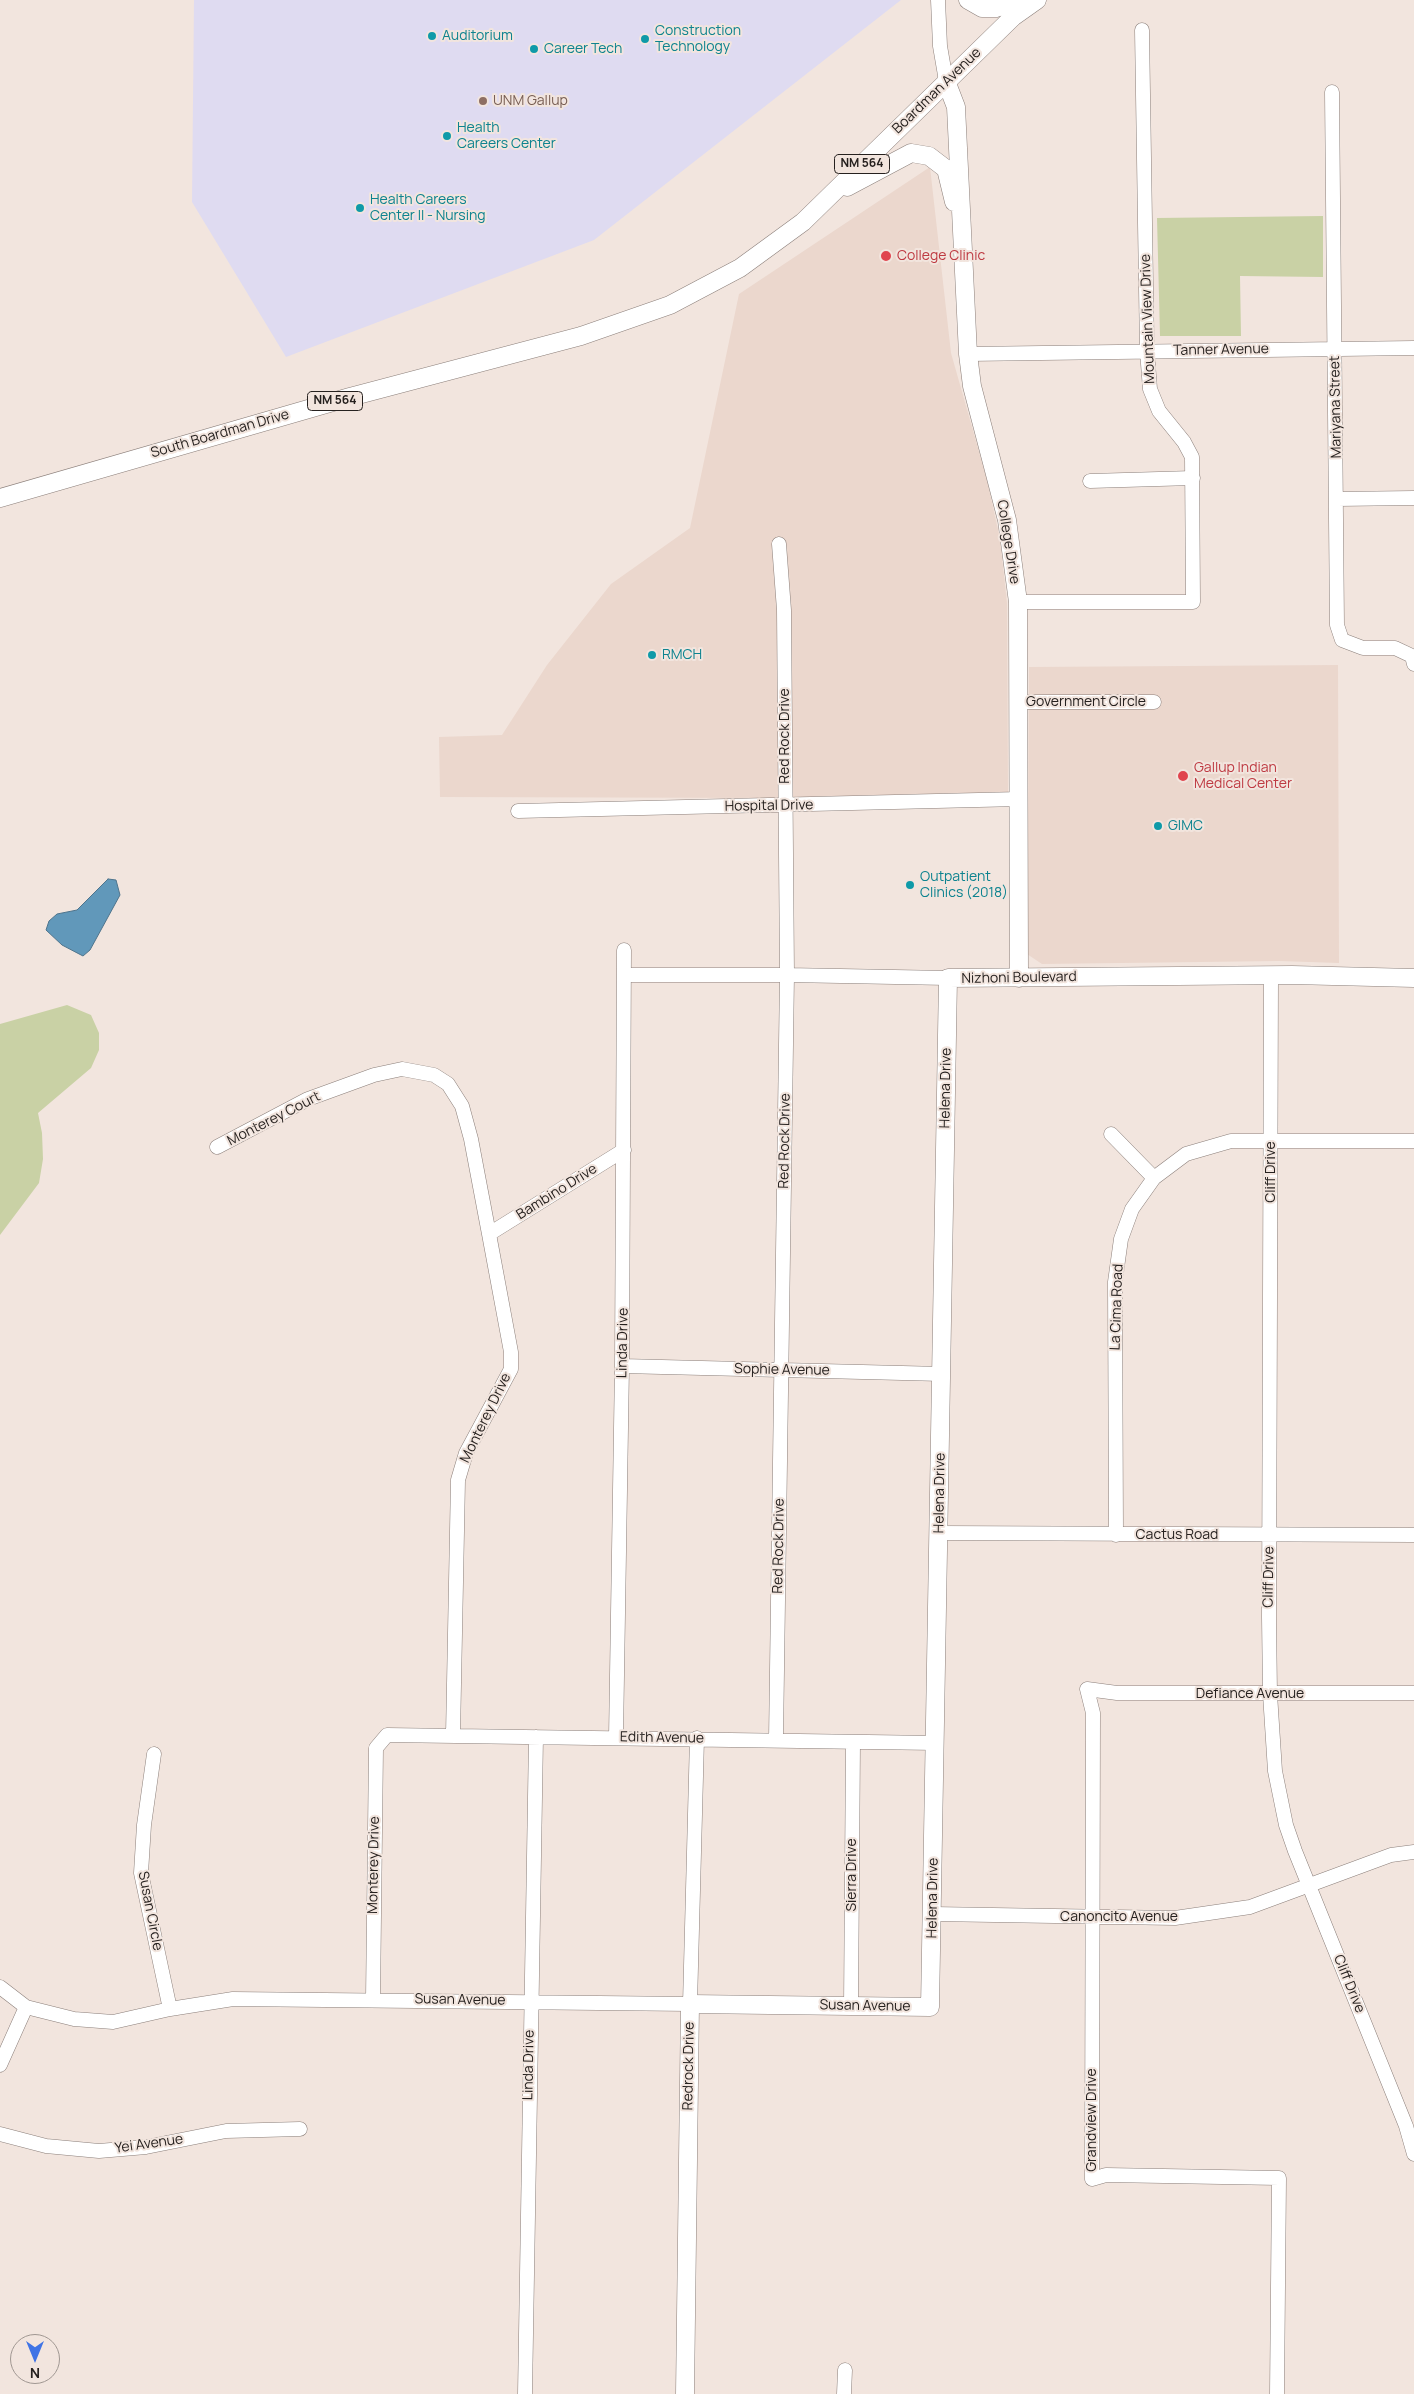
<!DOCTYPE html>
<html>
<head>
<meta charset="utf-8">
<style>
  body { margin:0 }
  #map { position:relative; width:1414px; height:2394px; overflow:hidden; background:#f2e5de; font-family:Manrope,sans-serif }
  canvas { display:block }
  .north { position:absolute; left:10px; top:2334px; width:50px; height:50px; box-sizing:border-box; background:#f2e5de; border:1px solid #a09792; border-radius:50%; rotate:180deg; font-size:14px; font-weight:700; line-height:20px; text-align:center; color:#26211f }
  .north::after { content:''; display:block; margin:auto; width:18px; height:22px; background:#4074e5; clip-path:polygon(50% 0,100% 100%,50% 72%,0 100%) }
</style>
</head>
<body>
<div id="map">
<canvas width="1414" height="2394"></canvas>
<div class="north">N</div>
</div>
<script>
const ctx = document.querySelector('canvas').getContext('2d');
ctx.lineJoin = 'round';
function paint(path, color) { ctx.fillStyle = color; ctx.fill(path, 'evenodd'); }
const poly = rows => new Path2D(rows.map(r => 'M' + r).join(''));
function trace(path, color, width, dash) { ctx.strokeStyle = color; ctx.lineWidth = width; ctx.lineCap = dash ? 'butt' : 'round'; ctx.setLineDash(dash || []); ctx.stroke(path); }
function label(font, color, halo, rows, align = 'center') {
  ctx.font = font + ' Manrope,sans-serif'; ctx.lineWidth = 4; ctx.setLineDash([]); ctx.textBaseline = 'middle'; ctx.strokeStyle = halo; ctx.fillStyle = color; for (const [text, x, y, turn = 0] of rows) {
    ctx.save(); ctx.translate(x, y); ctx.rotate((+turn || 0) * Math.PI / 180); ctx.textAlign = isNaN(turn) ? turn : align; if (halo) ctx.strokeText(text, 0, 0); ctx.fillText(text, 0, 0); ctx.restore();
  }
}
paint(poly([
  [930,167,951,353,987,480,1000,539,1007,603,1008,792,775,798,440,797,439,737,502,735,547,665,611,584,690,528,739,294],
  [1338,665,1339,963,1279,961,1042,964,1027,954,1029,667]
]), '#ebd7cd');
paint(poly([
  [194,0,901,0,594,240,286,357,192,202]
]), '#dfdbf1');
paint(poly([
  [1323,216,1323,277,1240,276,1241,336,1160,336,1157,218],
  [67,1005,91,1015,99,1033,99,1050,91,1068,38,1113,42,1133,43,1159,39,1183,0,1235,0,1024]
]), '#c9d1a5');
const water = poly([
  [108,879,116,880,120,895,90,950,83,956,62,945,46,930,49,921,57,914,77,910,108,879]
]);
paint(water, '#6198ba');
trace(water, '#4f748c', 1);
const minor = poly([
  [938,0,940,46,946,81],
  [1332,92,1337,625,1342,640,1363,648,1395,648,1412,656,1414,664],
  [968,354,1414,348],
  [1090,481,1193,478],
  [1337,499,1414,498],
  [1018,602,1193,602,1192,457,1184,442,1159,411,1150,389,1147,351,1142,30],
  [1018,702,1154,702],
  [518,811,1020,799],
  [624,975,787,975,948,978],
  [1271,975,1269,1617,1270,1694,1275,1771,1286,1825,1295,1851,1406,2126,1414,2154],
  [1111,1134,1154,1178],
  [217,1147,308,1099,374,1075,402,1069,434,1075,448,1084,462,1106,471,1139,489,1234,511,1352,511,1369,466,1453,458,1480,453,1735],
  [489,1234,624,1150],
  [622,1366,942,1374],
  [939,1533,1414,1535],
  [1116,1535,1115,1282,1121,1239,1132,1209,1154,1178,1186,1154,1231,1141,1414,1141],
  [616,1737,622,1366,624,950],
  [776,1739,787,975,784,610,779,544],
  [154,1754,144,1825,141,1873,170,2009],
  [933,1914,1175,1918,1250,1907,1391,1855,1414,1852],
  [0,1987,26,2007,74,2019,113,2022,170,2009,233,1999,690,2004,697,1738],
  [373,1999,376,1748,387,1735,936,1743],
  [851,2007,853,1742],
  [0,2065,26,2007],
  [0,2134,46,2146,99,2151,146,2147,226,2131,300,2129],
  [525,2394,536,1737],
  [844,2394,845,2370],
  [1277,2394,1279,2178,1106,2175,1092,2179,1093,1713,1087,1689,1117,1693,1414,1693]
]);
const major = poly([
  [968,0,982,8,996,8,1019,0],
  [946,81,956,107,968,354,972,386,1007,520,1018,602,1019,978],
  [847,187,911,153,929,156,946,169,954,202],
  [0,498,350,397,581,336,670,305,740,268,803,222,1013,17,1037,0],
  [685,2394,690,2004,930,2007,948,978,1292,975,1414,978]
]);
trace(minor, '#8b7f7a', 15);
trace(major, '#8b7f7a', 19);
trace(minor, '#fff', 14);
trace(major, '#fff', 18);
for (const [x, y, r, color] of [
  [432,36,5,"#0f9aa8"],
  [645,39,5,"#0f9aa8"],
  [534,49,5,"#0f9aa8"],
  [483,101,5,"#8d6e63"],
  [447,136,5,"#0f9aa8"],
  [360,208,5,"#0f9aa8"],
  [886,256,6,"#e0444e"],
  [652,655,5,"#0f9aa8"],
  [1183,776,6,"#e0444e"],
  [1158,826,5,"#0f9aa8"],
  [910,885,5,"#0f9aa8"]
]) { const dot = new Path2D(); dot.arc(x, y, r, 0, 2 * Math.PI); ctx.fillStyle = color; ctx.fill(dot); trace(dot, '#f2e5de', 2); }
for (const [x, y, w] of [
  [862,164,55],
  [335,401,55]
]) { const box = new Path2D(); box.roundRect(x - w / 2, y - 9.5, w, 19, 4); ctx.fillStyle = '#f2e5de'; ctx.fill(box); trace(box, '#26211f', 1); }
label('bold 12px', '#26211f', null, [
  ["NM 564",862,164],
  ["NM 564",335,401]
]);
label('14px', '#0d838f', '#f2e5de', [
  ["Construction",655,31],
  ["Technology",655,47],
  ["Auditorium",442,36],
  ["Career Tech",544,49],
  ["Health",457,128],
  ["Careers Center",457,144],
  ["Health Careers",370,200],
  ["Center II - Nursing",370,216],
  ["RMCH",662,655],
  ["GIMC",1168,826],
  ["Outpatient",920,877],
  ["Clinics (2018)",920,893]
], 'left');
label('14px', '#26211f', '#f2e5de', [
  ["Boardman Avenue",937,91,-44],
  ["Mountain View Drive",1148,319,-92],
  ["Tanner Avenue",1221,350,-1],
  ["Mariyana Street",1336,407,-91],
  ["South Boardman Drive",220,434,-16],
  ["College Drive",1008,542,81],
  ["Government Circle",1086,702],
  ["Red Rock Drive",785,736,-90],
  ["Hospital Drive",769,806,-1],
  ["Nizhoni Boulevard",1019,978,-1],
  ["Helena Drive",946,1088,-89],
  ["Monterey Court",274,1119,-27],
  ["Red Rock Drive",785,1141,-89],
  ["Cliff Drive",1271,1172,-90],
  ["Bambino Drive",557,1192,-32],
  ["La Cima Road",1117,1307,-88],
  ["Linda Drive",623,1343,-89],
  ["Sophie Avenue",782,1370,1],
  ["Monterey Drive",486,1418,-64],
  ["Helena Drive",940,1493,-89],
  ["Cactus Road",1177,1535],
  ["Red Rock Drive",779,1546,-89],
  ["Cliff Drive",1269,1577,-89],
  ["Defiance Avenue",1250,1694],
  ["Edith Avenue",662,1738,1],
  ["Monterey Drive",374,1865,-89],
  ["Sierra Drive",852,1875,-90],
  ["Helena Drive",933,1898,-89],
  ["Susan Circle",150,1911,79],
  ["Canoncito Avenue",1119,1917],
  ["Cliff Drive",1349,1984,68],
  ["Susan Avenue",460,2000,1],
  ["Susan Avenue",865,2006,1],
  ["Linda Drive",529,2065,-89],
  ["Redrock Drive",689,2066,-89],
  ["Grandview Drive",1092,2120,-90],
  ["Yei Avenue",149,2144,-8]
]);
label('14px', '#785e54', '#f2e5de', [
  ["UNM Gallup",493,101]
], 'left');
label('14px', '#be3a42', '#f2e5de', [
  ["College Clinic",897,256],
  ["Gallup Indian",1194,768],
  ["Medical Center",1194,784]
], 'left');
</script>
</body>
</html>
